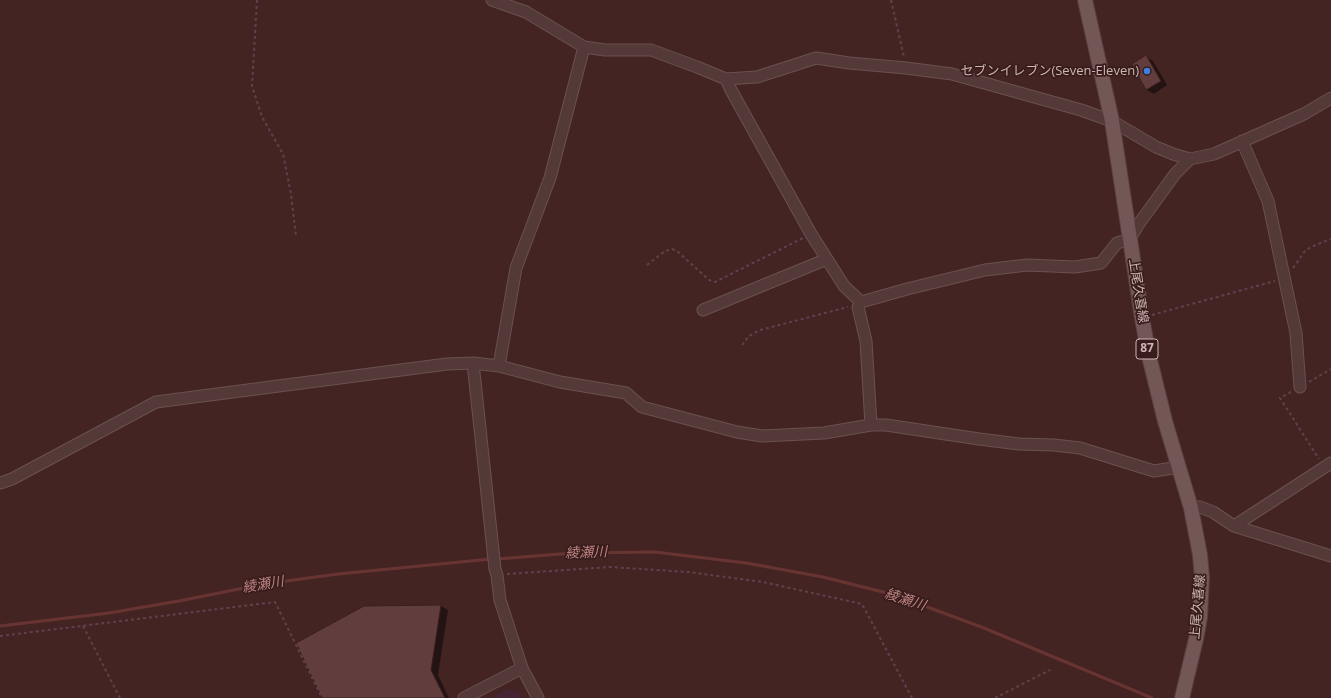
<!DOCTYPE html>
<html>
<head>
<meta charset="utf-8">
<style>
  body { margin:0 }
  canvas { display:block; background:#432423 }
</style>
</head>
<body>
<canvas width="1331" height="698"></canvas>
<script>
const ctx = document.querySelector('canvas').getContext('2d');
ctx.lineJoin = 'round';
function paint(path, color) { ctx.fillStyle = color; ctx.fill(path, 'evenodd'); }
const poly = rows => new Path2D(rows.map(r => 'M' + r).join(''));
function trace(path, color, width, dash) { ctx.strokeStyle = color; ctx.lineWidth = width; ctx.lineCap = dash ? 'butt' : 'round'; ctx.setLineDash(dash || []); ctx.stroke(path); }
function label(font, color, halo, rows, align = 'center') {
  ctx.font = font + ' "Open Sans","Noto Sans JP",sans-serif'; ctx.lineWidth = 3.5; ctx.setLineDash([]); ctx.textBaseline = 'middle'; ctx.strokeStyle = halo; ctx.fillStyle = color; for (const [text, x, y, turn = 0] of rows) {
    ctx.save(); ctx.translate(x, y); ctx.rotate((+turn || 0) * Math.PI / 180); ctx.textAlign = isNaN(turn) ? turn : align; if (halo) ctx.strokeText(text, 0, 0); ctx.fillText(text, 0, 0); ctx.restore();
  }
}
paint(poly([
  [507,689,518,691,522,698,491,698]
]), '#442533');
paint(poly([
  [1146,57,1153,61,1167,85,1154,94,1147,90,1133,64],
  [441,606,448,610,438,675,449,698,323,698,364,607]
]), '#0007');
trace(poly([
  [497,559,573,553,655,552,746,563,823,577,895,595,984,628,1152,698],
  [0,626,109,613,179,601,264,584,338,574,491,559]
]), '#683432', 3);
const building = poly([
  [1146,55,1161,81,1146,90,1132,64,1146,55],
  [441,605,431,670,445,698,322,698,296,643,364,606,441,605]
]);
paint(building, '#613e3d');
trace(building, '#3a1f1e', 1);
const minor = poly([
  [492,0,526,12,584,47,605,50,651,50,697,67,726,79,757,77,816,58,849,63,906,68,952,74,1081,110,1112,121,1156,147,1173,154,1190,159,1214,154,1304,114,1331,98],
  [726,79,731,90,811,234,844,286,861,302],
  [1242,141,1268,201,1296,333,1300,387],
  [703,310,827,259],
  [473,363,495,569,497,575,500,600,522,668,538,698],
  [499,366,560,382,626,393,642,407,737,432,762,436,824,433,871,425,886,425,979,439,1019,444,1054,445,1080,448,1154,471,1179,467],
  [871,425,866,341,858,307,861,302,907,289,985,270,1027,265,1075,267,1101,263,1117,243,1130,239,1138,225,1175,174,1190,159],
  [0,483,12,479,156,402,447,364,473,363,499,366,516,268,550,178,584,47],
  [1191,508,1200,507,1213,512,1234,526,1331,556],
  [1234,526,1331,463],
  [464,698,522,668]
]);
const major = poly([
  [1085,0,1112,121,1142,318,1149,356,1165,421,1191,508,1200,555,1202,577,1200,617,1196,639,1182,698]
]);
trace(minor, '#6a5150', 13);
trace(major, '#59403f', 16);
trace(poly([
  [257,0,252,86,262,117,283,154,291,194,296,236],
  [891,0,904,57],
  [647,265,665,251,672,249,677,251,709,280,715,282,803,238],
  [1293,268,1305,251,1311,247,1331,239],
  [1152,315,1275,281],
  [742,345,749,336,760,330,848,307],
  [1309,382,1331,369],
  [1291,392,1280,398,1319,459],
  [507,574,610,567,688,572,763,582,862,604,912,698],
  [83,626,120,698],
  [0,636,275,602,322,698],
  [995,698,1050,670]
]), '#5e414e', 2, [3, 3]);
trace(minor, '#533938', 11);
trace(major, '#735756', 14);
for (const [x, y, r, color] of [
  [1147,71,4,"#3f7fe0"]
]) { const dot = new Path2D(); dot.arc(x, y, r, 0, 2 * Math.PI); ctx.fillStyle = color; ctx.fill(dot); trace(dot, '#381d1c', 1.5); }
for (const [x, y, w] of [
  [1147,349,22]
]) { const box = new Path2D(); box.roundRect(x - w / 2, y - 10, w, 20, 3); ctx.fillStyle = '#381d1c'; ctx.fill(box); trace(box, '#cdb6b5', 1); }
label('bold 12px', '#cdb6b5', null, [
  ["87",1147,349]
]);
label('13px', '#cdb6b5', '#381d1c', [
  ["セブンイレブン(Seven-Eleven)",1139,71]
], 'right');
label('13px', '#cdb6b5', '#381d1c', [
  ["上尾久喜線",1138,291,81],
  ["上尾久喜線",1198,607,-85]
]);
label('italic 14px', '#bb8280', '#381d1c', [
  ["綾瀬川",586,553,-2],
  ["綾瀬川",263,585,-9],
  ["綾瀬川",905,600,18]
]);
</script>
</body>
</html>
